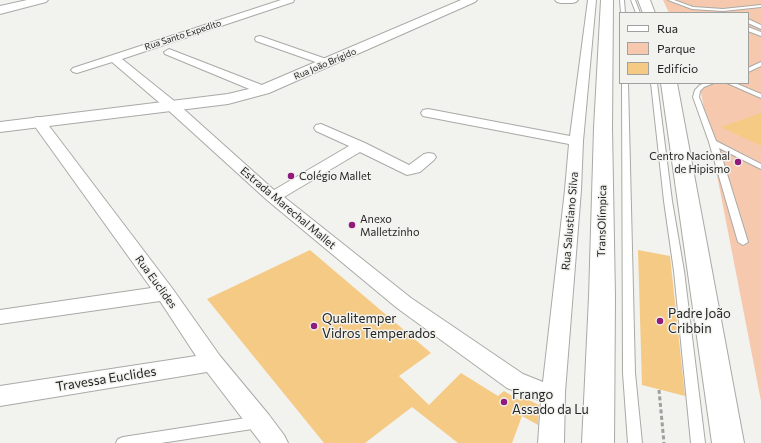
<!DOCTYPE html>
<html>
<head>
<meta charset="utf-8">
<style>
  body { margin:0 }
  #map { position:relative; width:761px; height:443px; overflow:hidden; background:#f2f2ef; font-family:Commissioner,sans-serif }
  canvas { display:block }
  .legend { position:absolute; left:619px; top:12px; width:130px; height:72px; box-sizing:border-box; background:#f2f2ef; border:1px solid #a0a09e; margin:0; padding:5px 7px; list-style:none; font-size:12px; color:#252524 }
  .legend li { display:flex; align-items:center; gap:8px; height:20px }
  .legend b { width:20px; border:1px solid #a0a09e }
</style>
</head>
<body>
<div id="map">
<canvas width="761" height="443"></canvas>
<ul class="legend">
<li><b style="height:5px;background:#fff"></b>Rua</li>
<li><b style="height:11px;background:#f6c9ae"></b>Parque</li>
<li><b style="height:11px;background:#f5ca85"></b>Edifício</li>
</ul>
</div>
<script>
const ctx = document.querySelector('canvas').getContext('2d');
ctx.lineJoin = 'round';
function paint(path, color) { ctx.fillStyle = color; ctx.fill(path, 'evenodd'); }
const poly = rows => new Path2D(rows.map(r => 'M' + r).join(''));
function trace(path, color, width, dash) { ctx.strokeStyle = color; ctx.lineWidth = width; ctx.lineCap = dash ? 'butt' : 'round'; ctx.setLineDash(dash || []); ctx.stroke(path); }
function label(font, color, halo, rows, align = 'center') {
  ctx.font = font + ' Commissioner,sans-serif'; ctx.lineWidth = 3; ctx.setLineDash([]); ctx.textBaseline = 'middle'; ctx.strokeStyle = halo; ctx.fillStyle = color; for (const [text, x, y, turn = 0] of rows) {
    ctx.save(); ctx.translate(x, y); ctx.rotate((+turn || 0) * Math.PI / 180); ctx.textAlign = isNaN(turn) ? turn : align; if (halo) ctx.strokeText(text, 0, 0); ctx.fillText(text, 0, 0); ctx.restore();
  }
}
paint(poly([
  [663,0,761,0,761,401,699,83,748,83,748,13,669,13]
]), '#f6c9ae');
paint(poly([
  [761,113,761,146,721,127],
  [310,250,431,353,399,376,429,405,461,373,498,396,504,391,519,400,521,396,539,405,538,425,522,416,512,443,458,443,412,407,365,443,324,443,207,299],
  [638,250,670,256,685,396,642,385]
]), '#f5ca85');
const lane = poly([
  [620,0,624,0,625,13,621,13,620,0],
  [631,0,635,0,640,13,636,13,631,0],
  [668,0,674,0,693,7,723,9,761,5,761,7,723,11,692,9,668,0],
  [748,19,761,25,761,29,748,23,748,19],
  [748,27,761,32,761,36,748,31,748,27],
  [761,62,761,66,748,72,748,68,761,62],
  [622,83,628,83,635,373,642,443,628,443,623,373,622,83],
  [651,83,657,83,672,201,684,271,705,443,691,443,674,271,664,201,651,83],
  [705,83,714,83,704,87,700,91,699,97,716,141,761,164,761,169,719,148,748,242,743,245,738,242,709,142,693,97,695,90,700,85,705,83],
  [727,83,735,83,761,94,761,98,727,83],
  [259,416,264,418,265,422,264,426,259,428,161,443,116,443,118,439,123,437,259,416]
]);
const street = poly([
  [281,0,294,0,293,2,122,59,178,104,274,190,349,146,316,131,314,128,316,125,321,124,365,143,409,165,424,154,429,153,434,154,436,157,434,160,420,172,407,175,360,152,284,197,411,298,523,374,543,382,565,190,569,144,428,117,423,116,421,113,423,110,428,109,570,136,588,0,596,0,583,141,581,190,565,392,564,443,538,443,541,401,507,388,397,308,267,200,168,110,112,62,77,73,73,72,71,70,73,68,281,0],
  [260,36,332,61,334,63,328,66,324,65,256,41,255,39,256,37,260,36],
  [169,49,267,87,269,90,267,93,259,93,165,54,164,52,169,49],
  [38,117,43,118,172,288,220,356,269,415,284,435,288,443,261,443,207,372,0,406,0,386,196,356,160,301,0,324,0,310,151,288,31,121,33,118,38,117]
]);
const secondary = poly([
  [27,0,48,0,46,2,0,14,0,6,27,0],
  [461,0,477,0,475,2,269,93,228,104,0,132,0,122,228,94,257,87,461,0],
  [555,0,578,0,576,2,572,3,561,3,557,2,555,0]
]);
const highway = poly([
  [601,0,613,0,612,128,615,297,614,443,582,443,589,297,594,128,601,0],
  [638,0,650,0,655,13,643,13,638,0],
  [661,83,677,83,744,443,712,443,661,83]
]);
trace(lane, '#a9a9a6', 2);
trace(street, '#a9a9a6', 2);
trace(secondary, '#a9a9a6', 2);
trace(highway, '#a9a9a6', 2);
trace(poly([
  [659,390,664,443]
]), '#9f9f9d', 3, [4, 2.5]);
paint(lane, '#fff');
paint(street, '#fff');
paint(secondary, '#fff');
paint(highway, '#fff');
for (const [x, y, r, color] of [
  [738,162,4,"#901b7b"],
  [291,176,4,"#901b7b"],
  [352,225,4,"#901b7b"],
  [660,321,4,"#901b7b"],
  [314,326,4,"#901b7b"],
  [504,402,4,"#901b7b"]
]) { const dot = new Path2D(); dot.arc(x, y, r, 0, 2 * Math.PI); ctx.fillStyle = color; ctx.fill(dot); trace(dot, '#f2f2ef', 1.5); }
label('9px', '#252524', '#f2f2ef', [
  ["Rua Santo Expedito",183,35,-18],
  ["Rua João Brígido",325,64,-23]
]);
label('11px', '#252524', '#f2f2ef', [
  ["Centro Nacional",730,156,"right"],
  ["de Hipismo",730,169,"right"],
  ["Colégio Mallet",299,176],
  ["Anexo",360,219],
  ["Malletzinho",360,232]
], 'left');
label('11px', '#252524', '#f2f2ef', [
  ["Estrada Marechal Mallet",288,208,40],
  ["Rua Salustiano Silva",570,221,-85],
  ["TransOlímpica",602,221,-89],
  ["Rua Euclides",156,282,54]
]);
label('13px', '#252524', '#f2f2ef', [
  ["Padre João",668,314],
  ["Cribbin",668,329],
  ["Qualitemper",322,319],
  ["Vidros Temperados",322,334],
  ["Frango",512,395],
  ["Assado da Lu",512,410]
], 'left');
label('13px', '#252524', '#f2f2ef', [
  ["Travessa Euclides",106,379,-9]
]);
</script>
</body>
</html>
